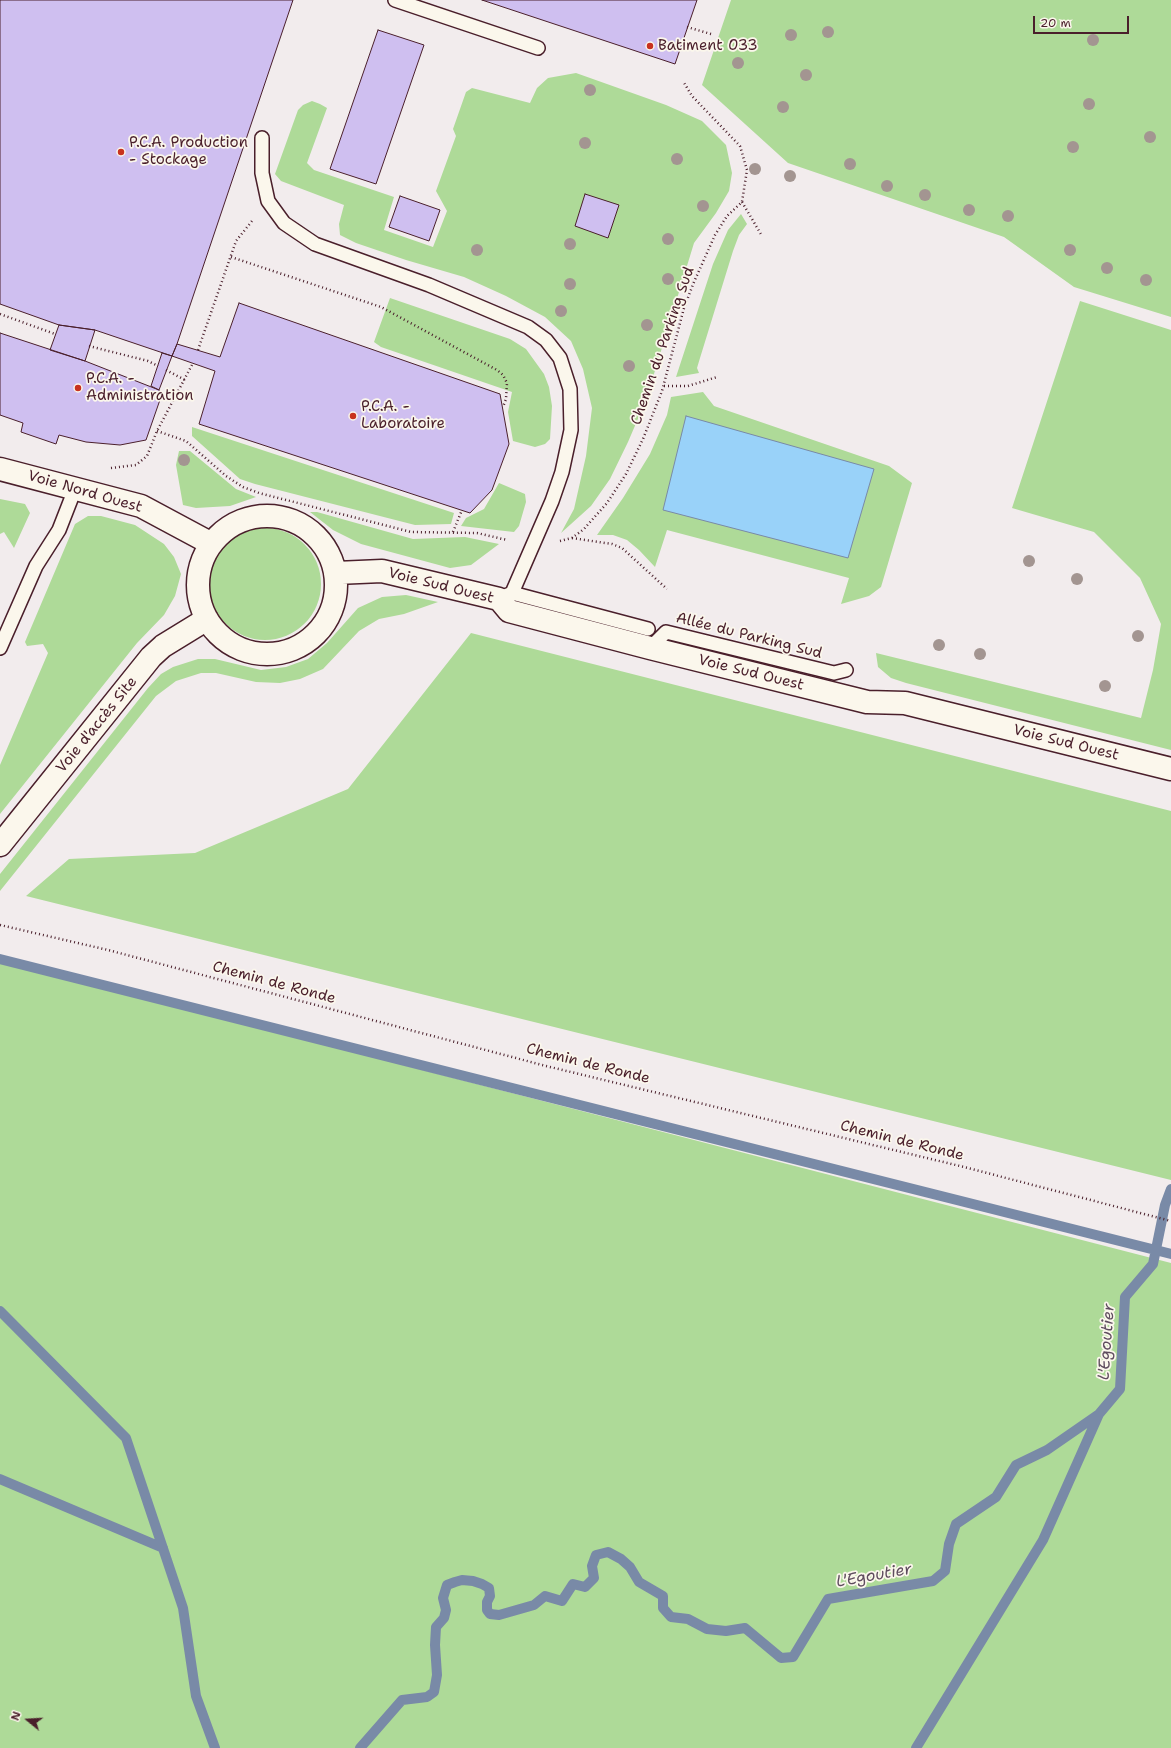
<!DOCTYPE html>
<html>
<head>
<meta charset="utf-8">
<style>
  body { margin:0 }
  #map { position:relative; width:1171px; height:1748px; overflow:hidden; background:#f2eced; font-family:"Shantell Sans",sans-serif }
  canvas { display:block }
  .north { position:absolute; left:8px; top:1700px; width:40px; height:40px; -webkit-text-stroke:3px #fbf7ec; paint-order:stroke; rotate:288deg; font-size:11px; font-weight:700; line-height:16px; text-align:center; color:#4a1f2b }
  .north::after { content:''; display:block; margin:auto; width:14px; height:18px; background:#4a1f2b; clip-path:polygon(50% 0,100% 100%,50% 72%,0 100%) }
  .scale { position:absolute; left:1033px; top:16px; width:96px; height:18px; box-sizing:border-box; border:2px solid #4a1f2b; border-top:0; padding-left:5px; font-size:12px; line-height:14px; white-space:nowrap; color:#4a1f2b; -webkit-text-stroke:3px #fbf7ec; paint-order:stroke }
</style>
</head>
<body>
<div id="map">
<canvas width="1171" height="1748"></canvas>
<div class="north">N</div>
<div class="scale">20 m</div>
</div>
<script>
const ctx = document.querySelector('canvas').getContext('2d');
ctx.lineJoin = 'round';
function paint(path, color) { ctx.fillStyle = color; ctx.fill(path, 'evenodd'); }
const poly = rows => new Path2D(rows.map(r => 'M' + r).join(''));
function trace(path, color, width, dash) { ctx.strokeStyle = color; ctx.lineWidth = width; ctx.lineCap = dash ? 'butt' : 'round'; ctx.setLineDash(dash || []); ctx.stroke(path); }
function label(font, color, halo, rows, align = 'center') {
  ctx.font = font + ' "Shantell Sans",sans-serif'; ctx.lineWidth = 3.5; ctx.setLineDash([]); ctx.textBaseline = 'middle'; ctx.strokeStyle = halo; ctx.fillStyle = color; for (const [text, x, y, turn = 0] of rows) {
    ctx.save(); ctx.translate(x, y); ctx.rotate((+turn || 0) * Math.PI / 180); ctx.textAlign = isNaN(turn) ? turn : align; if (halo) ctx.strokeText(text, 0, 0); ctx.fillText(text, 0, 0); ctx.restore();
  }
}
paint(poly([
  [731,0,1171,0,1171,317,1074,287,1004,237,788,163,702,85],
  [576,73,666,105,702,121,726,145,732,173,729,191,716,213,694,243,646,400,628,442,610,479,591,506,561,533,574,509,586,456,592,408,583,369,571,341,545,317,506,296,464,277,406,260,356,243,340,235,339,224,344,205,281,181,275,174,298,110,303,105,312,101,320,104,327,108,307,163,314,170,394,197,384,230,433,247,447,211,436,191,456,136,453,129,466,92,472,88,530,103,537,88,548,78],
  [741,214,747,224,739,235,733,251,700,358,697,368,699,373,676,377,713,264,728,230],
  [390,298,510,339,526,349,544,374,549,387,552,406,550,439,545,444,535,447,513,441,508,412,512,392,381,347,374,342],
  [1080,301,1171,330,1171,750,906,683,891,678,878,667,876,653,1141,718,1153,670,1161,624,1140,578,1094,532,1012,508],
  [703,392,714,406,889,466,912,483,881,587,869,596,841,604,849,578,667,530,655,567,639,550,627,540,613,535,597,535,623,498,650,454,667,415,671,397],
  [192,427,454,513,451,524,415,525,255,484,240,479,192,436],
  [179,451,190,451,236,489,256,497,230,506,196,508,183,505,176,465],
  [499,483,525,494,526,502,519,526,514,532,461,526,466,518,484,509],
  [0,499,25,504,30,513,14,548,4,532,0,534],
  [310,512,317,512,413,539,465,537,499,544,471,565,450,568,361,544,333,530],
  [88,516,101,516,135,525,164,544,174,557,181,574,175,596,164,615,137,643,0,814,0,765,48,653,43,644,27,646,25,642,75,524],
  '209 584a56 56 0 1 1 112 0a56 56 0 1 1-112 0Z',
  [406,595,438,602,404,614,379,619,359,631,323,669,300,679,280,683,256,682,216,673,201,673,176,681,156,696,0,891,0,874,148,688,161,674,173,667,198,659,215,659,261,670,286,667,308,659,327,643,358,608,382,597],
  [471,633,1171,811,1171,1180,26,896,69,859,195,853,348,789],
  [0,961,1171,1263,1171,1748,0,1748]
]), '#aeda98');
const water = poly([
  [686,416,874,469,848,558,663,510,686,416]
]);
paint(water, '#99d2f9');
trace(water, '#798aa7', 1);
trace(poly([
  [0,959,1171,1254],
  [0,1311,126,1438,183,1608,196,1696,215,1748],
  [0,1479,163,1548],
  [360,1748,402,1700,427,1697,434,1692,437,1675,435,1645,436,1627,444,1618,446,1610,443,1598,447,1585,455,1582,462,1580,473,1581,482,1584,489,1588,490,1596,487,1602,487,1610,490,1614,499,1615,534,1605,545,1596,562,1601,573,1584,585,1587,594,1578,592,1566,596,1555,608,1552,621,1559,630,1567,639,1582,663,1596,663,1608,671,1617,688,1619,707,1629,726,1631,745,1628,781,1658,793,1657,828,1599,933,1581,945,1571,949,1544,956,1524,996,1497,1016,1465,1047,1450,1099,1414,1120,1389,1125,1297,1153,1264,1165,1205,1171,1189],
  [916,1748,1043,1540,1099,1414]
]), '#798aa7', 10);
const building = poly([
  [0,0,293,0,177,344,172,356,95,330,59,325,0,304,0,0],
  [482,0,697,0,675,64,482,0],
  [378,30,424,45,376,184,330,169,378,30],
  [585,194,619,205,608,238,575,226,585,194],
  [400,196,440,210,429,241,389,227,400,196],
  [239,303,500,394,509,444,492,490,470,513,199,424,215,371,172,356,177,344,220,357,239,303],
  [59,325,95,330,85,361,50,350,59,325],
  [0,333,85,361,159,390,162,394,146,440,120,445,86,442,59,435,56,444,21,432,23,423,0,415,0,333],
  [162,353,172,356,159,390,151,386,162,353]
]);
paint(building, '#cfbff0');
trace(building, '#4a1f2b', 1);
const lane = poly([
  [395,0,538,48],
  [262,138,262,173,268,201,284,223,315,244,429,285,528,327,546,340,560,358,570,389,571,430,562,472,552,501,512,593,499,599],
  [512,593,648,629],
  [0,648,36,566,59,530,75,489],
  [650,648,666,632,834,673,846,670]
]);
const street = poly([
  [0,469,141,506,210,543],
  '198 585a69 69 0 1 1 138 0a69 69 0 1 1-138 0Z',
  [336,573,382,571,499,599,509,611,650,648,867,702,905,703,1171,769],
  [0,845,151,657,163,646,207,619]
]);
trace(lane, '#4a1f2b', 16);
trace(street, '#4a1f2b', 25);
trace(poly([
  [687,27,711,34],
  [742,202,762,236],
  [231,257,381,307,497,370,503,375,507,383,506,399,503,407],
  [0,314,55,334],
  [89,346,148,361,158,366],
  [198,350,236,241,252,221],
  [166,370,185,380],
  [664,386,688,386,717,377],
  [157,431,186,441,226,476,243,487,259,493,411,532,477,533,507,540],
  [111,468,136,465,147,456,157,431,193,363],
  [453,532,462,510],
  [572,538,612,544,622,548,667,589],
  [560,541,572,538,584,529,607,503,626,474,643,439,662,391,684,308,694,282,715,235,727,216,742,202,747,170,740,146,692,96,683,81],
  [0,925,108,950,546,1066,964,1167,1171,1221]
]), '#4a1f2b', 2.5, [1, 3]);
trace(lane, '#fbf7ec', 13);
trace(street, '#fbf7ec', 22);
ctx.fillStyle = '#a39591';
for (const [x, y] of [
  [828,32],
  [791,35],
  [1093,40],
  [738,63],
  [806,75],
  [590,90],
  [1089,104],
  [783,107],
  [1150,137],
  [585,143],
  [1073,147],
  [677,159],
  [850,164],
  [755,169],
  [790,176],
  [887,186],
  [925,195],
  [703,206],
  [969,210],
  [1008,216],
  [668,239],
  [570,244],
  [477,250],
  [1070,250],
  [1107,268],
  [668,279],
  [1146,280],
  [570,284],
  [561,311],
  [647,325],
  [629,366],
  [184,460],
  [1029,561],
  [1077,579],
  [1138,636],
  [939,645],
  [980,654],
  [1105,686]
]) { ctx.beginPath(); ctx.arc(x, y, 6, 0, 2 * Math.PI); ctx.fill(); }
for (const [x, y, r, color] of [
  [650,46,4,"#c8321e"],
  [121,152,4,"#c8321e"],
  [78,388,4,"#c8321e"],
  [353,416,4,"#c8321e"]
]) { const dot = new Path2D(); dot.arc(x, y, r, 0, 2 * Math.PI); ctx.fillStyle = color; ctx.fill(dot); trace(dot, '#fbf7ec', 1.5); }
label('15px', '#4a1f2b', '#fbf7ec', [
  ["Batiment 033",658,46],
  ["P.C.A. Production",129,143],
  ["- Stockage",129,160],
  ["P.C.A. -",86,379],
  ["Administration",86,396],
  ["P.C.A. -",361,407],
  ["Laboratoire",361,424]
], 'left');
label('15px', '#4a1f2b', '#fbf7ec', [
  ["Chemin du Parking Sud",663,346,-71],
  ["Voie Nord Ouest",85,492,16],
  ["Voie Sud Ouest",441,586,14],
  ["Allée du Parking Sud",749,636,14],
  ["Voie Sud Ouest",751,673,14],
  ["Voie d'accès Site",97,725,-51],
  ["Voie Sud Ouest",1066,743,14],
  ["Chemin de Ronde",274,983,15],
  ["Chemin de Ronde",588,1064,14],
  ["Chemin de Ronde",902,1141,14]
]);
label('italic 16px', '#5e4c5e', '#fbf7ec', [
  ["L'Egoutier",1107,1342,-86],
  ["L'Egoutier",874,1576,-10]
]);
</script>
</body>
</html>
